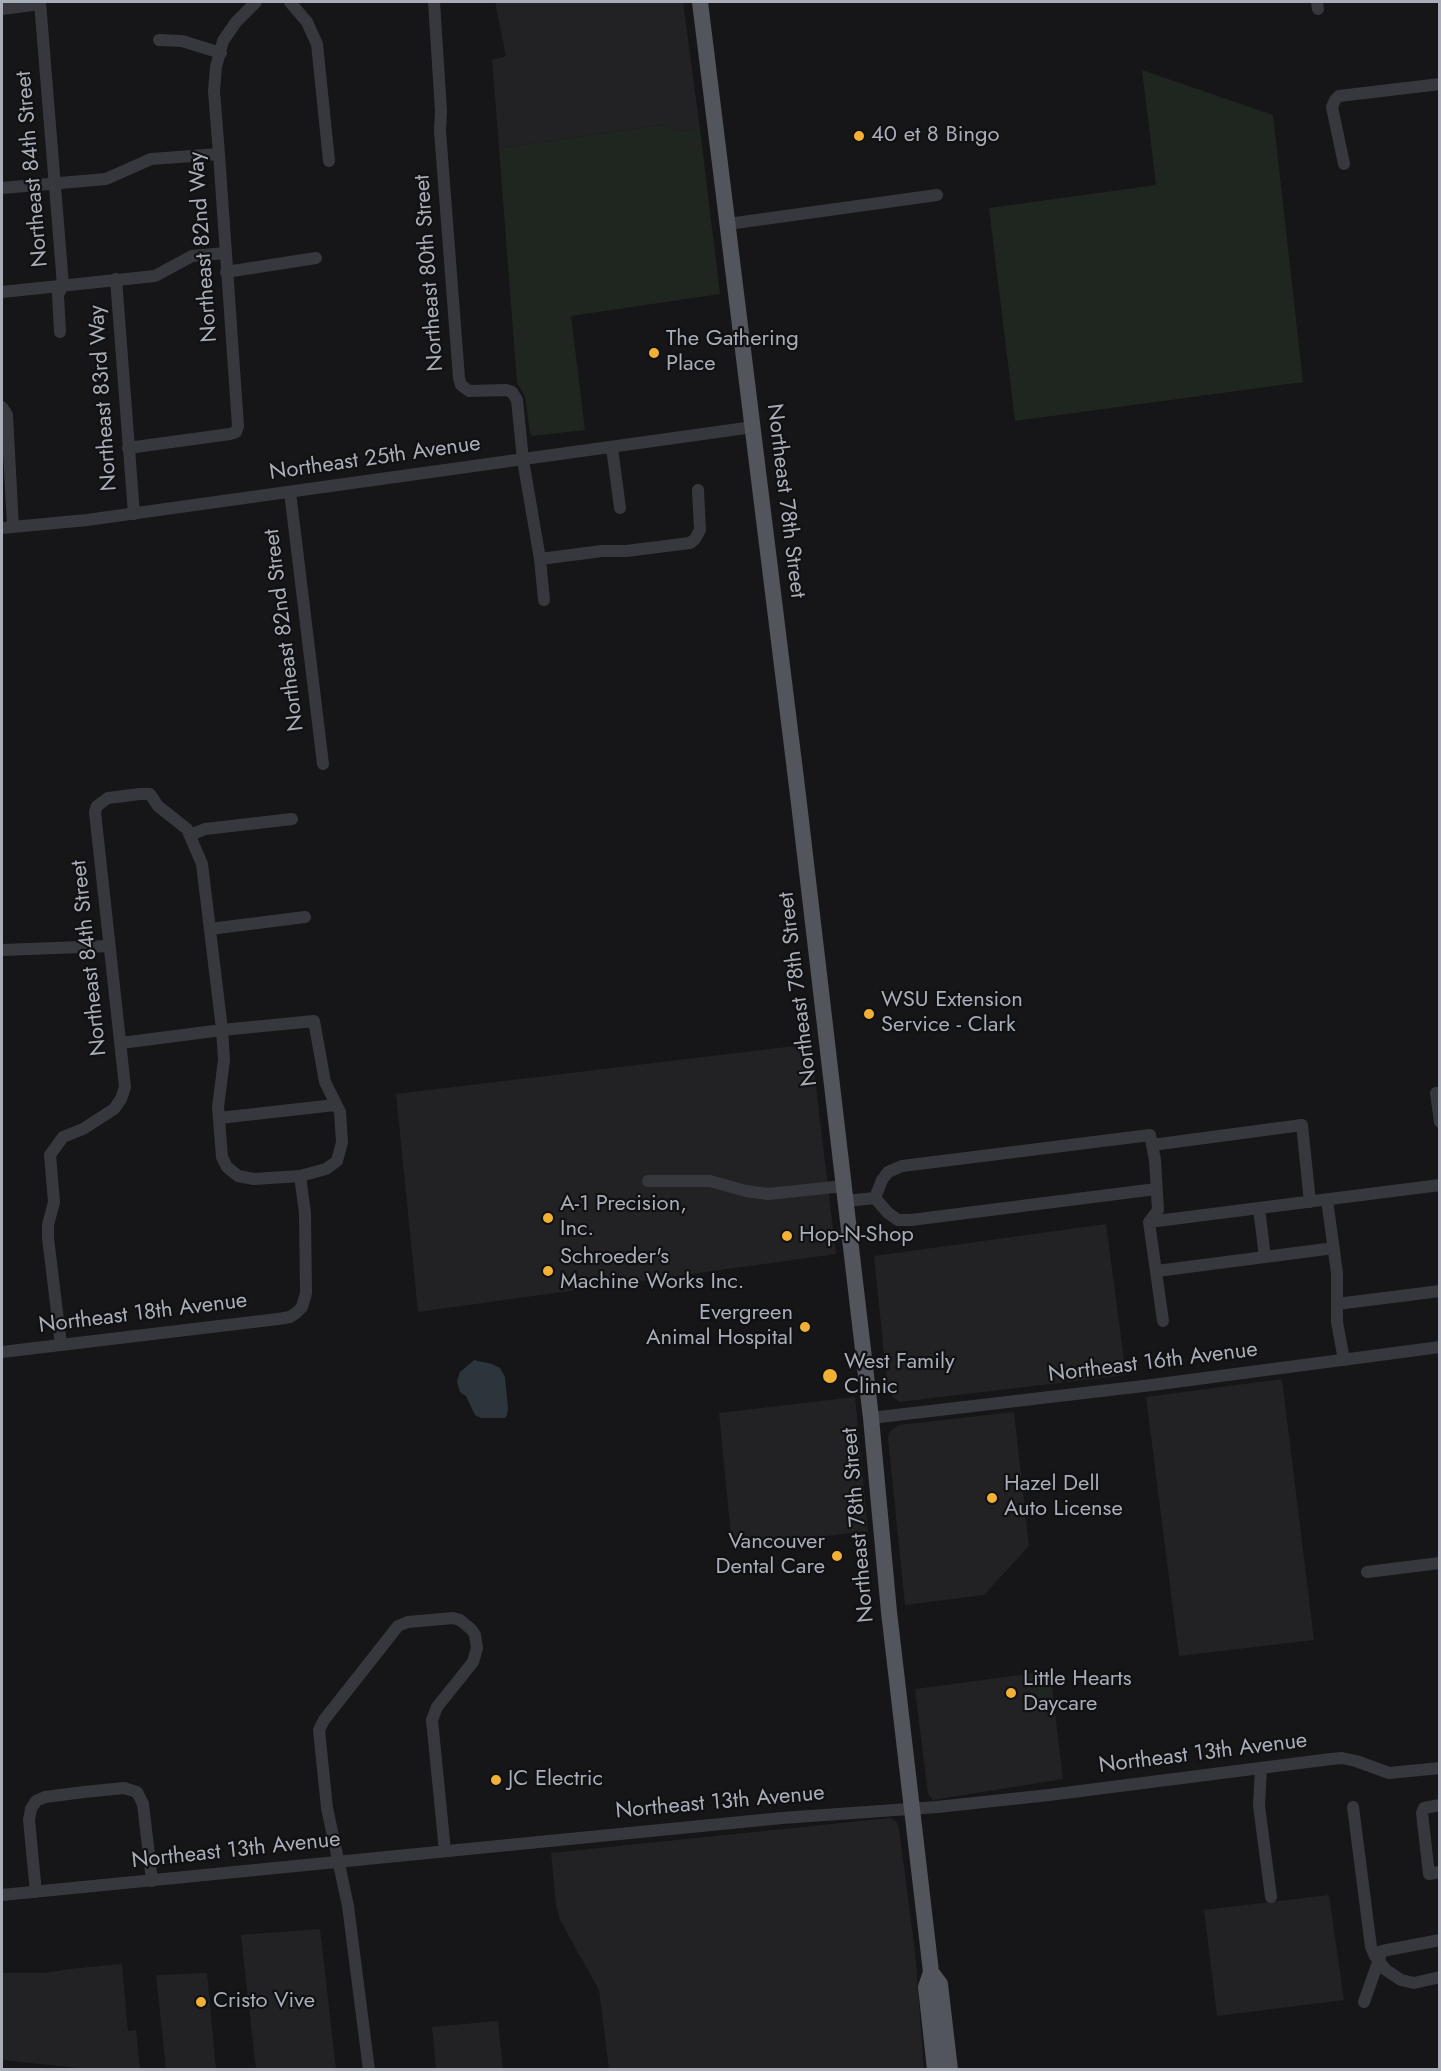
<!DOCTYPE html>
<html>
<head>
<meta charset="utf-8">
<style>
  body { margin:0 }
  #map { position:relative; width:1441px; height:2071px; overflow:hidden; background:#161618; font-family:Jost,sans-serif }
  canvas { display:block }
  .frame { position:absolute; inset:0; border:3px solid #a8adb8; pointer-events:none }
</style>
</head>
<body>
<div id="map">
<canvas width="1441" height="2071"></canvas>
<div class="frame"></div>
</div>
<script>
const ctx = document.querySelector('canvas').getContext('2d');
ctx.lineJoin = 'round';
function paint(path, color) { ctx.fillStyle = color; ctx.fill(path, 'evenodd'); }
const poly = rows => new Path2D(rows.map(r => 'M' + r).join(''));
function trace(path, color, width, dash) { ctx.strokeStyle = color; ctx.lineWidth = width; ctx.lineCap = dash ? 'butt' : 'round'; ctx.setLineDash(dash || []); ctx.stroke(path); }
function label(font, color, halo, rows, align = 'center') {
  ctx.font = font + ' Jost,sans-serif'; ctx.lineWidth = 4.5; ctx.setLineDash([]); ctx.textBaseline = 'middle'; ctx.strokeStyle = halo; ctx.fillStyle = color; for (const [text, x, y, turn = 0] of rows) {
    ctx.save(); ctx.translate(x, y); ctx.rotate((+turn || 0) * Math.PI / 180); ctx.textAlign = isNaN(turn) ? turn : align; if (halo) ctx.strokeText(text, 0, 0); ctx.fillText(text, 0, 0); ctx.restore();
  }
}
paint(poly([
  [495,2,683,2,700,129,677,132,667,124,499,148,492,60,506,56],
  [811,1044,836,1254,418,1312,396,1094],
  [1106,1224,1126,1375,899,1402,888,1393,874,1256],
  [1282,1379,1314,1640,1179,1656,1146,1397],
  [855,1397,868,1531,732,1547,719,1413],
  [1014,1412,1029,1546,984,1595,905,1605,888,1438,889,1432,899,1425],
  [1050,1671,1063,1779,933,1800,928,1794,915,1689],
  [890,1818,897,1822,899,1829,915,1951,924,2069,609,2069,599,1990,560,1920,556,1905,551,1853],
  [1329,1895,1344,2000,1217,2016,1204,1910],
  [320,1929,336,2069,256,2069,241,1935],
  [122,1964,128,2031,136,2030,140,2069,78,2068,2,2060,2,1973,43,1973,70,1969],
  [207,1973,216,2069,166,2069,156,1975],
  [498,2021,503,2069,436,2069,432,2027]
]), '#222225');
paint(poly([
  [1142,70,1273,115,1303,382,1015,421,989,208,1156,185],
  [668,124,677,132,700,129,720,294,571,316,585,430,532,436,530,434,525,396,517,383,499,148],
  [1050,1674,1053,1695,1037,1697,1034,1676]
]), '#1e261f');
paint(poly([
  [474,1360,492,1364,500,1368,505,1377,508,1408,507,1415,505,1418,481,1418,475,1415,466,1396,460,1392,457,1381,460,1372]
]), '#2c353c');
trace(poly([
  [40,2,63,285,58,295,60,332],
  [290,2,307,22,317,44,329,161],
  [434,2,441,111,440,131,459,378,461,385,469,391,506,390,512,392,517,400,523,460,540,559,544,600],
  [1317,2,1318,9],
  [2,9,40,4],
  [159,40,182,41,221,53],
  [1344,164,1332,107,1335,100,1339,96,1440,84],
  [2,188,106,179,151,159,219,154],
  [728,224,937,195],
  [226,272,316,258],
  [116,279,134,514],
  [2,292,155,276,192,256,225,253],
  [2,407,7,415,13,527],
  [128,448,230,434,236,432,238,426,219,154,214,91,216,67,223,41,236,22,256,2],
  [612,448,620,508],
  [290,492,323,764],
  [2,528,87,520,753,427],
  [540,559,602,551,626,551,690,543,695,539,700,530,698,490],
  [190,835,205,829,292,819],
  [210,929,305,917],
  [2,950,109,946],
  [1436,1093,1440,1122],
  [219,1118,335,1105],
  [1152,1145,1302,1125,1310,1202],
  [648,1181,710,1181,746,1191,768,1194,844,1186],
  [875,1198,882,1180,888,1172,902,1166,1150,1135,1155,1160,1158,1210,1149,1222,1163,1321],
  [1327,1200,1337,1273,1337,1322,1344,1360],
  [846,1201,875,1198,888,1213,898,1220,911,1220,1156,1189],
  [1259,1208,1265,1257],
  [1149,1222,1440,1185],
  [1157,1271,1334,1248],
  [1337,1304,1440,1291],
  [61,1345,48,1238,48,1225,54,1202,50,1155,63,1137,83,1129,114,1109,121,1099,125,1087,95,812,97,806,108,798,140,794,150,794,158,806,187,829,202,864,221,1021,222,1030,223,1044,224,1060,218,1107,222,1157,227,1167,238,1176,254,1179,300,1176,326,1169,337,1161,342,1142,340,1112,325,1082,314,1021,222,1030,121,1043],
  [2,1352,278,1319,290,1317,296,1313,302,1307,306,1293,305,1213,300,1176],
  [871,1418,1152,1385,1440,1347],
  [1367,1572,1440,1563],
  [1261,1768,1259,1806,1271,1897],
  [1440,1805,1424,1808,1422,1813,1429,1874,1440,1872],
  [1353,1807,1371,1947,1375,1956,1386,1970,1401,1980,1414,1983,1440,1977],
  [36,1892,29,1820,31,1809,36,1801,45,1797,84,1792,124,1788,137,1792,143,1804,152,1881],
  [2,1895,782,1818,937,1807,1049,1795,1331,1759,1342,1758,1356,1761,1389,1773,1440,1768],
  [1364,2002,1382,1951,1440,1940],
  [369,2070,348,1906,327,1808,319,1730,324,1720,398,1626,408,1622,453,1618,460,1620,472,1630,475,1635,477,1648,473,1662,437,1707,432,1720,445,1851]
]), '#37383d', 12);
trace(poly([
  [700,2,798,795,871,1418,889,1612,931,1972,926,1987,935,2070],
  [931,1972,940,1984,950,2070]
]), '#53555c', 16);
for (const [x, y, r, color] of [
  [859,136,6,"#f2b134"],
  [654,353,6,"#f2b134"],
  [869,1014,6,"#f2b134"],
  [548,1218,6,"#f2b134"],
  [787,1236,6,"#f2b134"],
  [548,1271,6,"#f2b134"],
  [805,1327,6,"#f2b134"],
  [830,1376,8,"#f2b134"],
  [992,1498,6,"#f2b134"],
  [837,1556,6,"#f2b134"],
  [1011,1693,6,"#f2b134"],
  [496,1780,6,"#f2b134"],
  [201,2002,6,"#f2b134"]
]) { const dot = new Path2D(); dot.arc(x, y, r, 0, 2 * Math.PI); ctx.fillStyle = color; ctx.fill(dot); trace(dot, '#111113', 2); }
label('22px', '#a8adb8', '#111113', [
  ["40 et 8 Bingo",871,136],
  ["The Gathering",666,340],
  ["Place",666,365],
  ["WSU Extension",881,1001],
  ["Service - Clark",881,1026],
  ["A-1 Precision,",560,1205],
  ["Inc.",560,1230],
  ["Hop-N-Shop",799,1236],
  ["Schroeder's",560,1258],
  ["Machine Works Inc.",560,1283],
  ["Evergreen",793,1314,"right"],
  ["Animal Hospital",793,1339,"right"],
  ["West Family",844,1363],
  ["Clinic",844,1388],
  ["Hazel Dell",1004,1485],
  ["Auto License",1004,1510],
  ["Vancouver",825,1543,"right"],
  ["Dental Care",825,1568,"right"],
  ["Little Hearts",1023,1680],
  ["Daycare",1023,1705],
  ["JC Electric",508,1780],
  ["Cristo Vive",213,2002]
], 'left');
label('22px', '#a8adb8', '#111113', [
  ["Northeast 84th Street",33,169,-95],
  ["Northeast 82nd Way",204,247,-94],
  ["Northeast 80th Street",430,273,-94],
  ["Northeast 83rd Way",104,398,-94],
  ["Northeast 25th Avenue",375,459,-8],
  ["Northeast 78th Street",785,501,83],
  ["Northeast 82nd Street",285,630,-97],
  ["Northeast 84th Street",90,958,-96],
  ["Northeast 78th Street",799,989,-97],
  ["Northeast 18th Avenue",143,1314,-7],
  ["Northeast 16th Avenue",1153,1363,-7],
  ["Northeast 78th Street",859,1525,-95],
  ["Northeast 13th Avenue",1203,1754,-7],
  ["Northeast 13th Avenue",720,1803,-5],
  ["Northeast 13th Avenue",236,1851,-6]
]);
</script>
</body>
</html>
